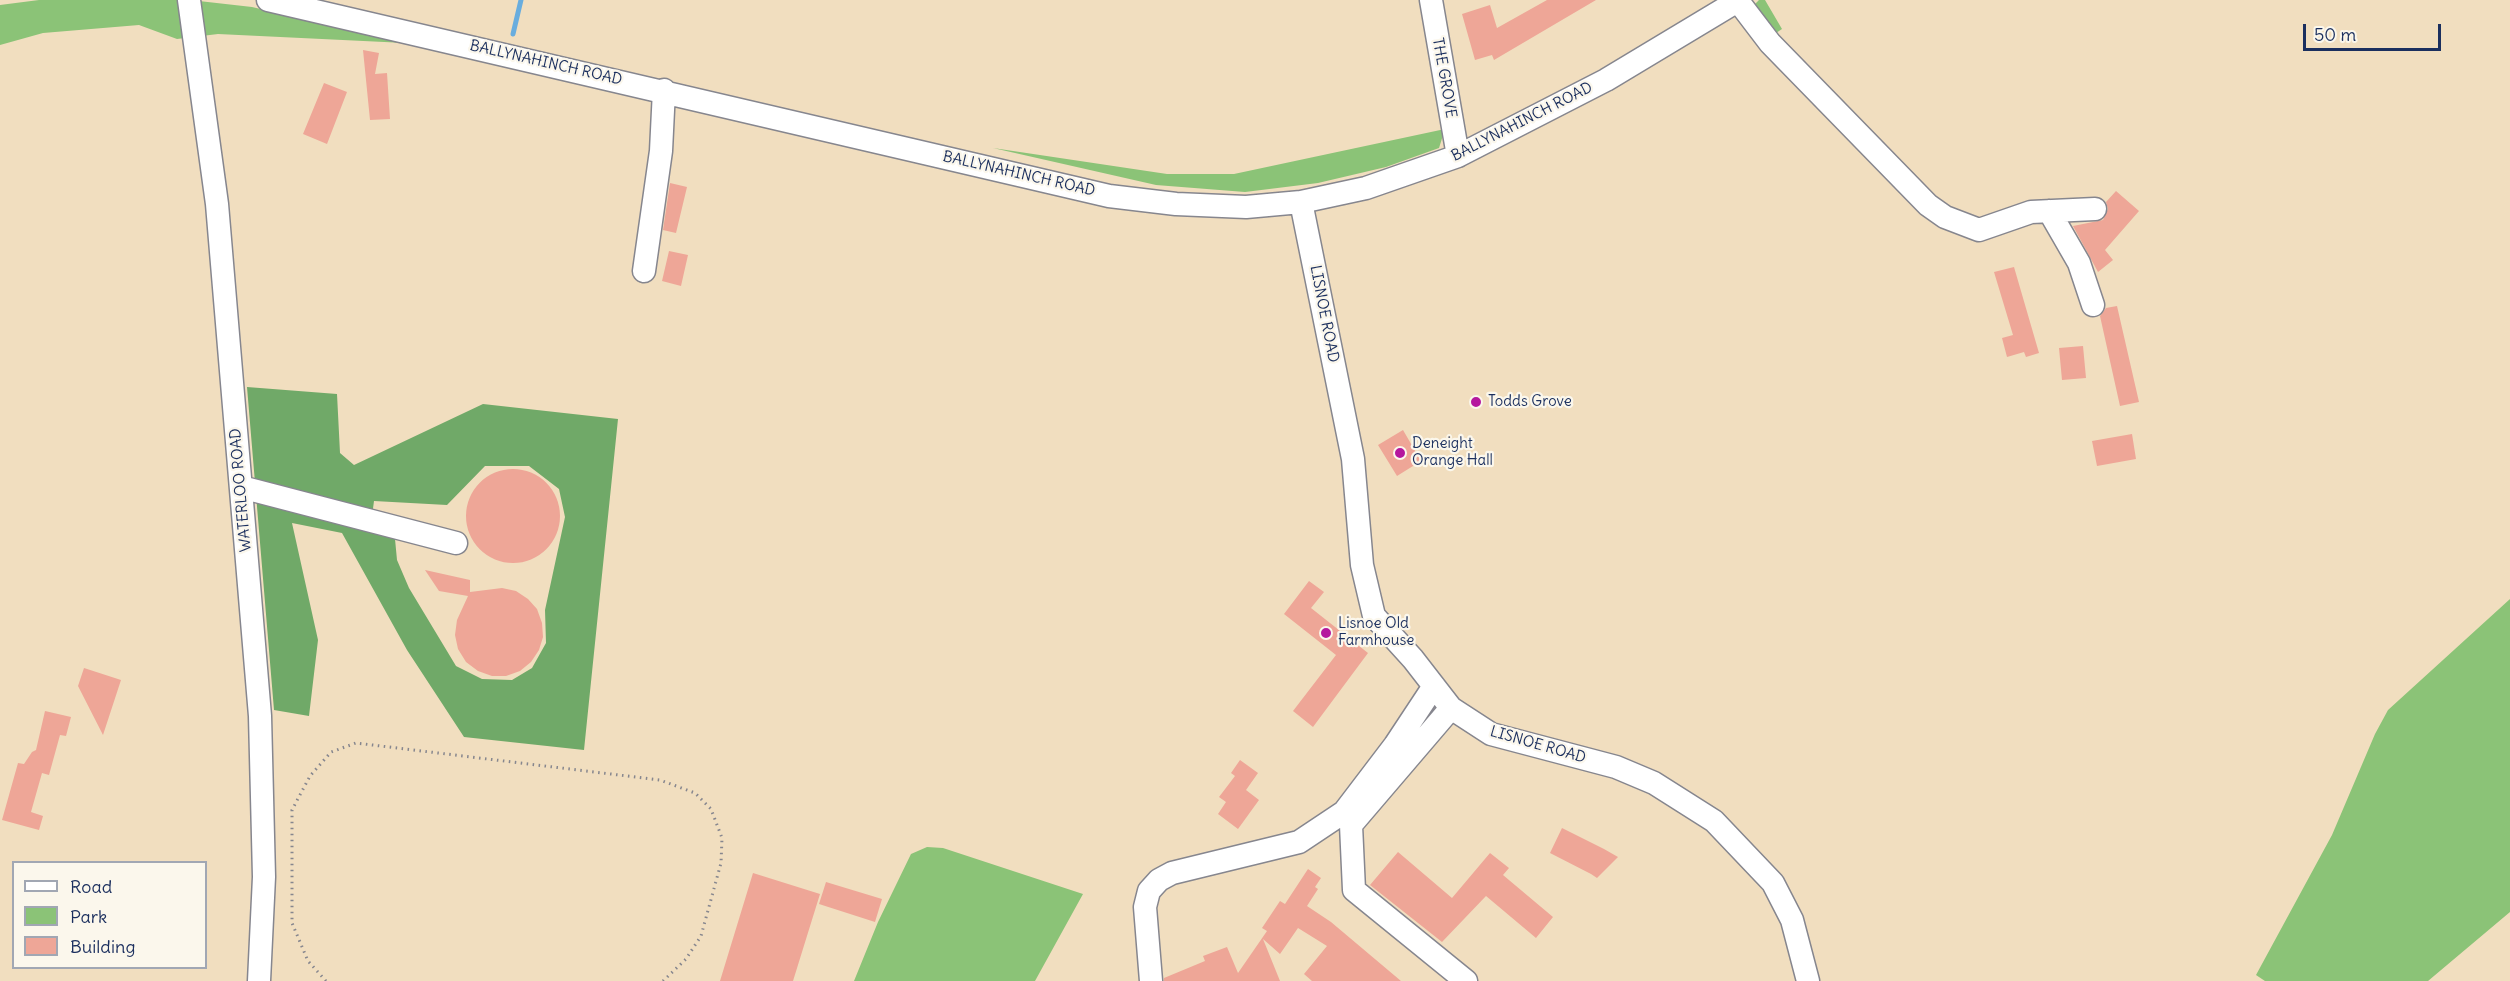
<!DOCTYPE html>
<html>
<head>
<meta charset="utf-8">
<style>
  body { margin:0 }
  #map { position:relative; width:2510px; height:981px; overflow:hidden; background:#f1debf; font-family:Delius,sans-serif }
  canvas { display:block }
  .legend { position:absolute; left:12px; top:861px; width:195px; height:108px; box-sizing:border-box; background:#fbf7ec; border:2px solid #a1a7b3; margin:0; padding:8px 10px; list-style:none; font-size:18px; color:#1b2f5e }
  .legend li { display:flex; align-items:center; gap:12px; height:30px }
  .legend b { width:30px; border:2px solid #a1a7b3 }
  .scale { position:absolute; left:2303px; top:24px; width:138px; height:27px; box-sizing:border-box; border:3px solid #1b2f5e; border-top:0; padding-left:8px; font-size:18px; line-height:21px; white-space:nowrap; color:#1b2f5e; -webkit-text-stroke:4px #fbf7ec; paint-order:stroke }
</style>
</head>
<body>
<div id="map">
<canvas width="2510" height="981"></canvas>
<ul class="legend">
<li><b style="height:8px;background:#fff"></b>Road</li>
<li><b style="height:16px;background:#8bc377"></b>Park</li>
<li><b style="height:16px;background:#eea697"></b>Building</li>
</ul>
<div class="scale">50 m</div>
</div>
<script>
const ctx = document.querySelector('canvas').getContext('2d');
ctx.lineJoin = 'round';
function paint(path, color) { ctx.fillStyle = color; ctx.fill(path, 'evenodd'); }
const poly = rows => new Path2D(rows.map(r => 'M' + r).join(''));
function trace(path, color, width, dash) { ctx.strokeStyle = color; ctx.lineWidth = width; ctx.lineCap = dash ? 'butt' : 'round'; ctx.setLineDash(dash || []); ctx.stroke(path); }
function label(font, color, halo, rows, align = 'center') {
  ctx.font = font + ' Delius,sans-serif'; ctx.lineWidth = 4.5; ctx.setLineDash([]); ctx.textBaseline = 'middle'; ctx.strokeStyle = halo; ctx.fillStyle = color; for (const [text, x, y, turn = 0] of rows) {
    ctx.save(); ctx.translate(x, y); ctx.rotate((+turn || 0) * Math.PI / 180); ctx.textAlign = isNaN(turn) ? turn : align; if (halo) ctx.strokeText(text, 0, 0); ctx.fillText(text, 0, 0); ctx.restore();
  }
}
paint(poly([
  [39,0,190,0,252,7,405,43,218,34,177,39,139,25,43,33,0,45,0,5],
  [1759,0,1765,0,1782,29,1770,37,1752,7],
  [1445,129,1439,148,1386,167,1318,183,1245,192,1156,185,993,148,1167,174,1234,174],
  [2510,599,2510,912,2428,981,2265,981,2256,975,2332,835,2375,734,2388,710],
  [927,847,943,848,1083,894,1035,981,854,981,878,922,911,854]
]), '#8bc377');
paint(poly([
  [247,387,337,394,340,453,354,465,483,404,618,419,584,750,464,737,407,650,342,533,292,523,318,640,309,716,274,710],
  [485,466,529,466,559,489,565,517,545,610,546,643,532,668,512,680,482,679,456,666,409,588,397,560,395,539,372,516,374,501,447,505]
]), '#70a968');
trace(poly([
  [513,34,521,0]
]), '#69adde', 5);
paint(poly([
  [1547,0,1596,0,1494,60,1492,55,1475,60,1462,14,1490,5,1497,28],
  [363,50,379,53,375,74,387,73,390,119,370,120],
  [324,83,347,92,327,144,303,134],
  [670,183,687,187,676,233,663,230],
  [2116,191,2139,211,2105,250,2113,260,2098,272,2073,226,2103,220,2108,209,2106,202],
  [669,251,688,255,681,286,662,281],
  [2014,267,2039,353,2026,357,2024,352,2007,357,2002,338,2013,335,1994,272],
  [2117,306,2139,402,2120,406,2100,316,2106,308],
  [2083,346,2086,378,2062,380,2059,348],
  [1403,430,1421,461,1397,476,1378,445],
  [2132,434,2136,459,2097,466,2092,441],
  '466 516a47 47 0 1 1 94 0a47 47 0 1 1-94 0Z',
  [425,570,470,580,470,592,502,588,516,591,528,599,537,609,542,623,543,637,539,650,531,662,520,671,506,676,492,676,478,671,466,662,458,649,455,635,457,620,468,596,439,591],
  [1309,581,1324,592,1311,608,1368,653,1313,727,1293,711,1336,655,1284,614],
  [84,668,121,680,103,735,78,686],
  [45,711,71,717,66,736,60,735,49,775,42,773,31,812,43,816,39,830,2,820,18,763,24,764,32,752,36,750],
  [1240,760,1258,773,1246,790,1259,800,1238,829,1218,814,1226,802,1219,797,1235,776,1231,773],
  [1562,828,1604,849,1618,857,1597,878,1591,874,1550,853],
  [1398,852,1452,898,1490,853,1509,868,1503,875,1553,917,1536,938,1486,896,1442,942,1370,885],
  [1308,869,1321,878,1315,887,1318,889,1307,906,1331,922,1401,981,1312,981,1304,974,1327,946,1298,928,1280,954,1263,939,1280,981,1164,981,1164,978,1205,961,1203,956,1227,947,1238,973,1267,931,1262,928,1280,901,1285,904],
  [753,873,820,894,793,981,720,981],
  [826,882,882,899,875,922,819,904]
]), '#eea697');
const minor = poly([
  [189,0,217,204,260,716,264,877,259,981],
  [268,0,1109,196,1176,204,1246,207,1301,202,1366,188,1458,156,1606,80,1739,0],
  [1431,0,1458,156],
  [1738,1,1770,43,1928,205,1945,217,1979,230,2031,212,2095,209],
  [1301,202,1353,459,1362,565,1374,616,1413,659,1451,708,1491,734,1616,767,1654,783,1714,821,1773,883,1792,920,1808,981],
  [2049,211,2079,263,2093,305],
  [644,271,661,151,664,90],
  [241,487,456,543],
  [1451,708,1351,825,1354,890,1466,981],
  [1151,981,1145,907,1149,891,1159,880,1172,873,1299,842,1344,812,1395,745,1434,686]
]);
trace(minor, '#86868e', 25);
trace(poly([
  [326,981,308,961,292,923,292,810,310,776,331,752,356,743,660,780,695,793,711,809,722,838,721,863,701,936,686,959,663,981]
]), '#86868e', 3, [1.5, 4.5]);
trace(minor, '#fff', 22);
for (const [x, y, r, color] of [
  [1476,402,6,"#b5179e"],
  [1400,453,6,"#b5179e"],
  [1326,633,6,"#b5179e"]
]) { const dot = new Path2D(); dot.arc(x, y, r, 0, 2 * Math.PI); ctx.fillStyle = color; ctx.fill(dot); trace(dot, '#fbf7ec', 2); }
label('15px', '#1b2f5e', '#fbf7ec', [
  ["BALLYNAHINCH ROAD",546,63,13],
  ["THE GROVE",1444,78,80],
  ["BALLYNAHINCH ROAD",1522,122,-27],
  ["BALLYNAHINCH ROAD",1019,174,13],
  ["LISNOE ROAD",1324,314,79],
  ["WATERLOO ROAD",241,490,-95],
  ["LISNOE ROAD",1538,745,16]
]);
label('15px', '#1b2f5e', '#fbf7ec', [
  ["Todds Grove",1488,402],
  ["Deneight",1412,444],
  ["Orange Hall",1412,461],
  ["Lisnoe Old",1338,624],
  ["Farmhouse",1338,641]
], 'left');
</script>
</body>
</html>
